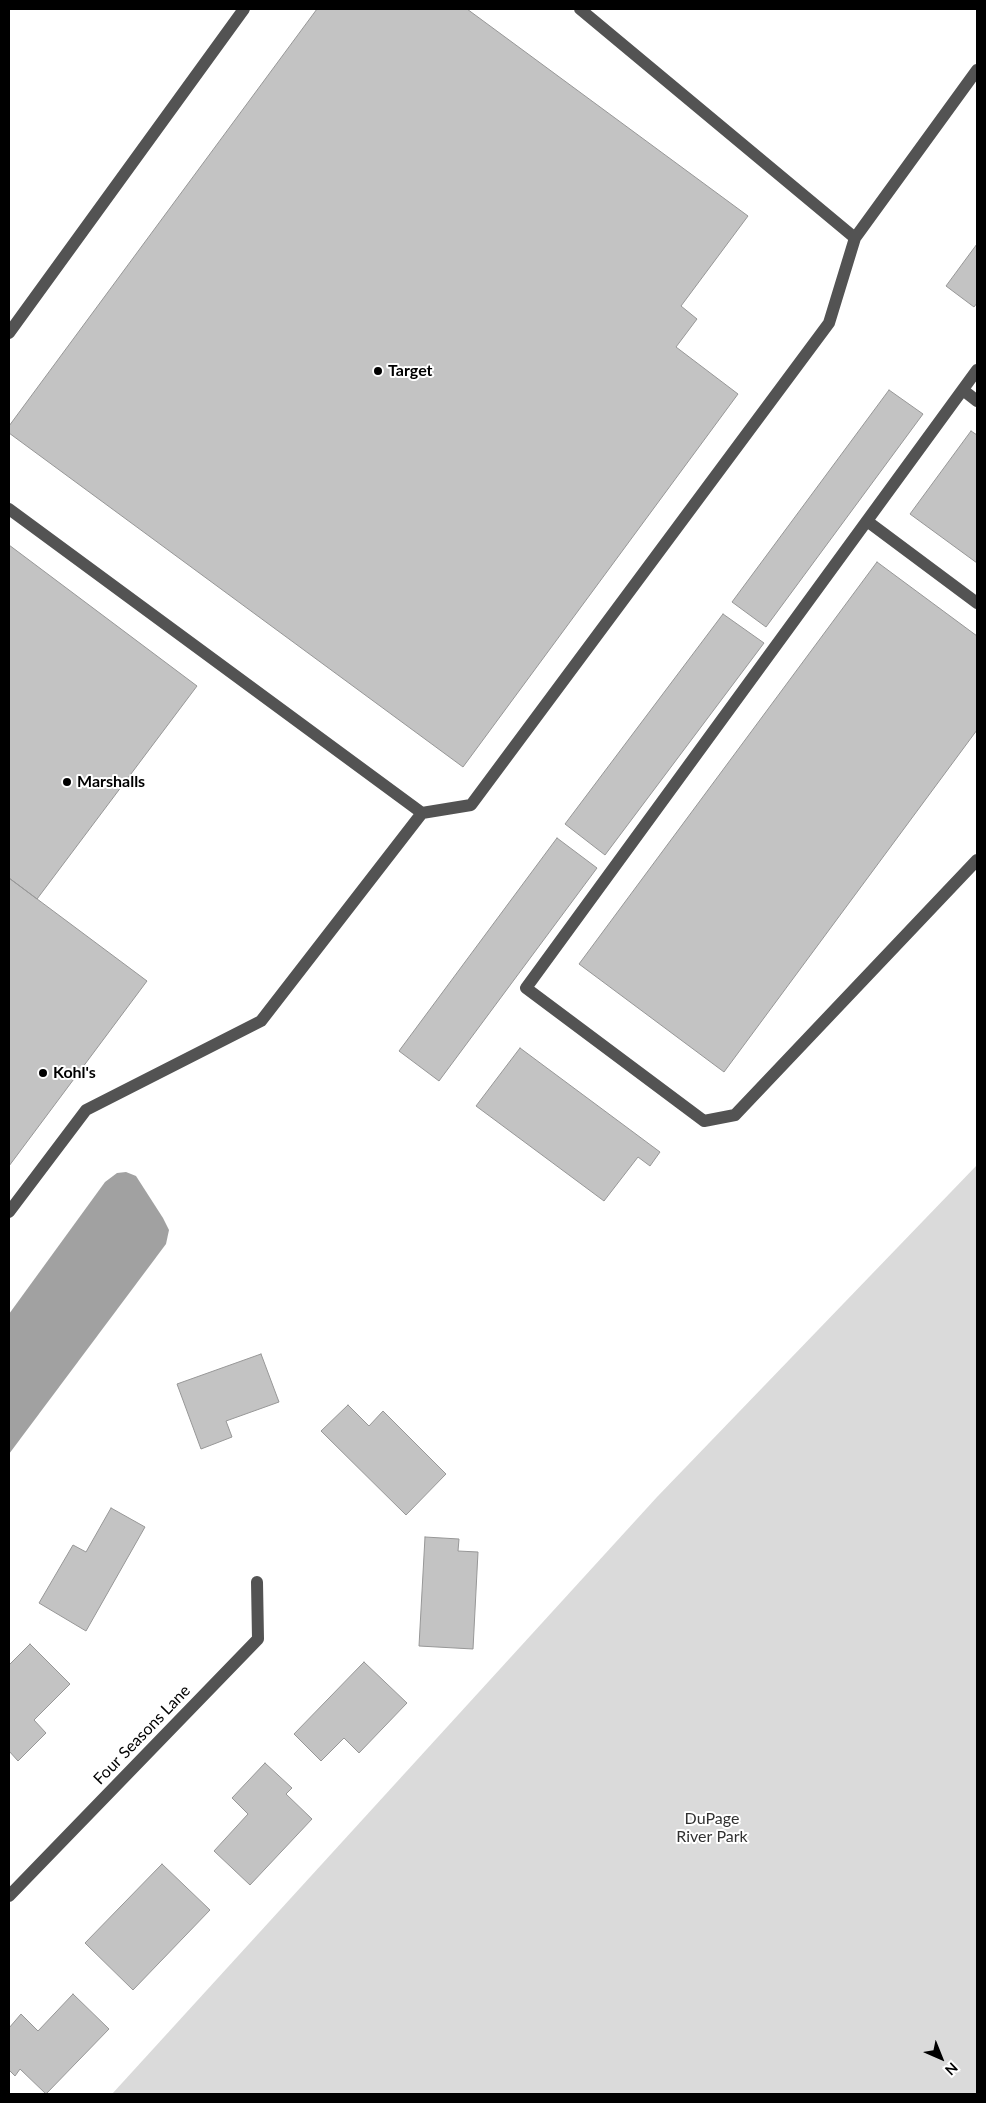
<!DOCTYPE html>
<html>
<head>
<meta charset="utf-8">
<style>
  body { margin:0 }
  #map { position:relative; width:986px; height:2103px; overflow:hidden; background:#fff; font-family:Lato,sans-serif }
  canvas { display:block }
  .frame { position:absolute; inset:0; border:10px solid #000; pointer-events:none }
  .north { position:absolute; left:916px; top:2033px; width:50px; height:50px; -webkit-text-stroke:4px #fff; paint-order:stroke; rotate:136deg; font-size:14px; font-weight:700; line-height:20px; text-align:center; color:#000 }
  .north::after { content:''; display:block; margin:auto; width:18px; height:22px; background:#000; clip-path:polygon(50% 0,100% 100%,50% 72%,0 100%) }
</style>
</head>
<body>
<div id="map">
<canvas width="986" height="2103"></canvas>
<div class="frame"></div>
<div class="north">N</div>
</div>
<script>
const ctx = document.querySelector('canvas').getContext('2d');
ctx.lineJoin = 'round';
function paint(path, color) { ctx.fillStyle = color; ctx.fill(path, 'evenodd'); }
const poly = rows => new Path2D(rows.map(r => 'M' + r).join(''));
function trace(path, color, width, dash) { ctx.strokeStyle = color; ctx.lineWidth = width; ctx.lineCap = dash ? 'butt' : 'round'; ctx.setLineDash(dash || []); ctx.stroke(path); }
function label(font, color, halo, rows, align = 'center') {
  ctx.font = font + ' Lato,sans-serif'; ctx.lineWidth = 4; ctx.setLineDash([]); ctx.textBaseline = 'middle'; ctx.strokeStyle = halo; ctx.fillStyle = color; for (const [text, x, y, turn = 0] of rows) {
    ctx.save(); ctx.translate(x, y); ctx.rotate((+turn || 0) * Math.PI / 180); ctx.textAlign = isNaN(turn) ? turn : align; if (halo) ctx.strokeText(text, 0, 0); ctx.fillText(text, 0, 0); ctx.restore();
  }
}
paint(poly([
  [977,1165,977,2094,112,2094,657,1497]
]), '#dadada');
paint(poly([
  [126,1172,136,1176,163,1218,169,1230,166,1244,9,1454,9,1314,105,1182,117,1173]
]), '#a1a1a1');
const building = poly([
  [317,9,467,9,748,216,681,306,697,319,676,347,738,394,463,767,9,433,9,426,317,9],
  [977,244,977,303,974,307,946,286,977,244],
  [889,390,923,414,766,627,732,602,889,390],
  [971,431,977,435,977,563,910,514,971,431],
  [9,545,197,686,37,899,9,878,9,545],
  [877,562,977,636,977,730,724,1072,579,964,877,562],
  [723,614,764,643,605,855,565,824,723,614],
  [557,838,597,868,439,1081,399,1051,557,838],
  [9,878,147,981,9,1166,9,878],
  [520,1048,660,1152,650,1166,638,1157,604,1201,476,1106,520,1048],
  [261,1354,279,1402,226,1421,232,1437,201,1449,177,1384,261,1354],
  [348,1405,369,1426,383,1411,446,1474,406,1515,321,1431,348,1405],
  [111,1508,145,1527,86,1631,39,1603,73,1545,86,1552,111,1508],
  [425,1537,459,1539,458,1551,478,1552,473,1649,419,1646,425,1537],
  [30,1644,70,1684,34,1720,46,1733,18,1761,9,1751,9,1665,30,1644],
  [364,1662,407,1703,359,1753,344,1738,321,1761,294,1734,364,1662],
  [265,1763,292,1788,286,1794,312,1819,250,1885,214,1851,248,1814,232,1798,265,1763],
  [162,1864,210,1910,133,1990,85,1943,162,1864],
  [73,1994,109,2029,46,2094,20,2069,15,2076,9,2070,9,2028,21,2014,38,2031,73,1994]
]);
paint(building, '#c3c3c3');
trace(building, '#979797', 1);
trace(poly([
  [580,9,855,238],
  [9,333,244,9],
  [977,370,526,988,704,1121,735,1115,977,860],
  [963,390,977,401],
  [9,509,422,813],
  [867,521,977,603],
  [9,1212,86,1110,261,1021,422,813,471,805,829,323,855,238,977,70],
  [9,1896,258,1639,257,1582]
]), '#535353', 12);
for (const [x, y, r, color] of [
  [378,371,5,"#000"],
  [67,782,5,"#000"],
  [43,1073,5,"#000"]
]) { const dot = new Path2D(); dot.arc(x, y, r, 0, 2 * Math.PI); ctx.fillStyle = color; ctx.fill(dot); trace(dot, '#fff', 2); }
label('bold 16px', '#000', '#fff', [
  ["Target",388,371],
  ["Marshalls",77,782],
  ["Kohl's",53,1073]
], 'left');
label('16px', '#000', '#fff', [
  ["Four Seasons Lane",142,1735,-46]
]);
label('16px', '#313131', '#fff', [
  ["DuPage",712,1819],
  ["River Park",712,1837]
]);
</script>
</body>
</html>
